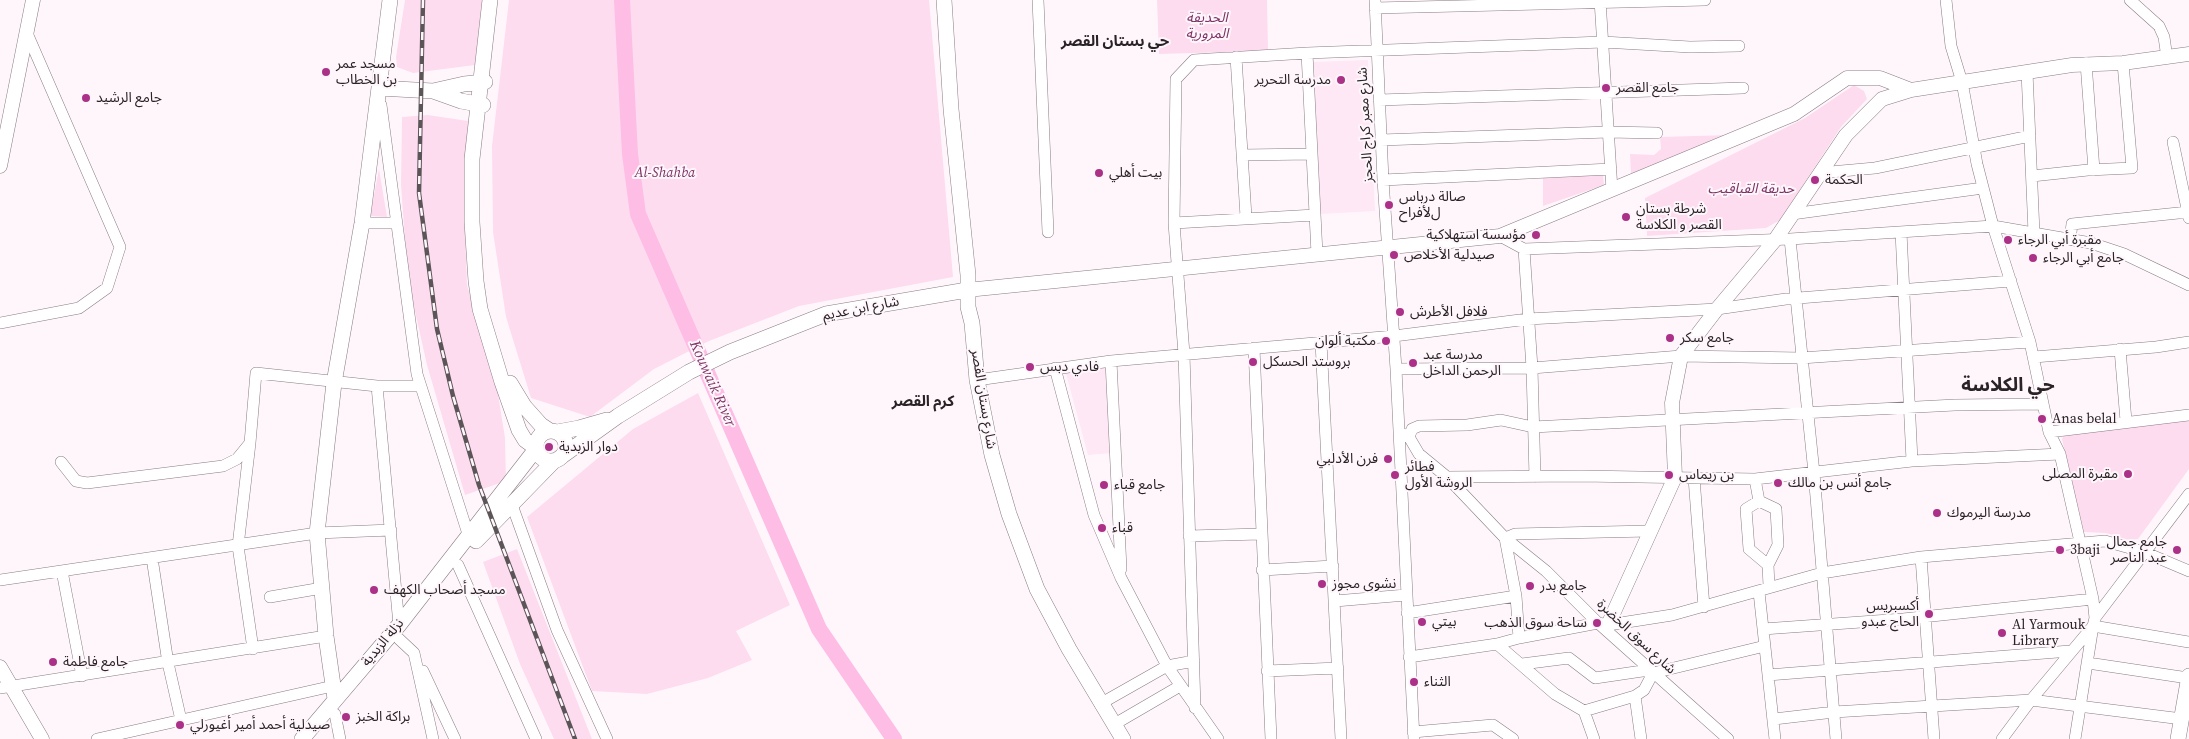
<!DOCTYPE html>
<html>
<head>
<meta charset="utf-8">
<style>
  body { margin:0 }
  canvas { display:block; background:#fff6fb }
</style>
</head>
<body>
<canvas width="2189" height="739"></canvas>
<script>
const ctx = document.querySelector('canvas').getContext('2d');
ctx.lineJoin = 'round';
function paint(path, color) { ctx.fillStyle = color; ctx.fill(path, 'evenodd'); }
const poly = rows => new Path2D(rows.map(r => 'M' + r).join(''));
function trace(path, color, width, dash) { ctx.strokeStyle = color; ctx.lineWidth = width; ctx.lineCap = dash ? 'butt' : 'round'; ctx.setLineDash(dash || []); ctx.stroke(path); }
function label(font, color, halo, rows, align = 'center') {
  ctx.font = font + ' "Source Serif 4","Noto Sans Arabic",serif'; ctx.lineWidth = 4; ctx.setLineDash([]); ctx.textBaseline = 'middle'; ctx.strokeStyle = halo; ctx.fillStyle = color; for (const [text, x, y, turn = 0] of rows) {
    ctx.save(); ctx.translate(x, y); ctx.rotate((+turn || 0) * Math.PI / 180); ctx.textAlign = isNaN(turn) ? turn : align; if (halo) ctx.strokeText(text, 0, 0); ctx.fillText(text, 0, 0); ctx.restore();
  }
}
paint(poly([
  [1368,60,1375,211,1320,214,1312,62],
  [1108,365,1113,453,1088,455,1065,370]
]), '#fee8f5');
paint(poly([
  [405,0,483,0,475,65,413,73,397,67,396,57],
  [509,0,929,0,953,277,799,306,709,341,654,369,590,417,531,398,506,317,493,232,492,146],
  [1157,0,1267,0,1268,51,1159,54],
  [1854,85,1864,91,1867,99,1841,127,1780,220,1766,228,1647,236,1645,198,1805,118],
  [428,115,468,121,464,201,467,285,498,394,505,438,506,481,465,495,427,365,408,280,401,185,402,117],
  [1729,135,1631,174,1630,154,1654,155,1661,149,1660,137],
  [379,169,387,217,370,216],
  [1603,174,1604,185,1543,206,1543,178],
  [698,393,790,605,736,631,752,660,708,678,647,694,592,691,527,517,633,429],
  [2189,420,2189,469,2138,539,2129,540,2106,533,2084,532,2062,439,2066,432],
  [517,549,592,739,554,739,520,664,483,562]
]), '#fedcf0');
trace(poly([
  [622,0,630,154,638,214,819,629,894,739]
]), '#febde5', 16);
const minor = poly([
  [1038,0,1048,232],
  [1375,0,1383,180,1396,369,1414,739],
  [1600,0,1612,190],
  [1946,0,1951,46,1962,82,1977,164,1993,226,2030,342,2049,432,2060,454,2093,599,2095,618],
  [2130,0,2159,26,2164,37,2167,58],
  [1375,8,1705,0],
  [1307,53,1317,254],
  [1236,57,1246,217],
  [2086,63,2094,170],
  [2027,72,2034,233],
  [1379,100,1743,88],
  [381,105,417,374,469,537],
  [1381,140,1608,132,1657,133],
  [2173,142,2189,218],
  [1242,155,1312,154],
  [1819,173,1875,168,2030,136],
  [2032,176,2088,170,2132,168,2123,63],
  [1383,180,1611,169],
  [1792,214,1983,188],
  [362,223,395,223],
  [1174,223,1315,215],
  [1901,232,1912,461],
  [1500,236,1524,249,1790,239,1993,226,2091,243,2124,254,2189,285],
  [1790,239,1814,473,1836,739],
  [2070,240,2072,224,2188,212],
  [1524,249,1532,368,1535,477],
  [0,323,79,308,107,288,120,247,26,31],
  [1321,342,1341,739],
  [1254,348,1271,739],
  [2120,349,2126,421],
  [2034,357,2156,347,2189,342],
  [1111,361,1121,569],
  [1055,368,1094,515,1121,578,1167,666,1218,739],
  [1396,369,1532,368,1681,356,1801,358,2030,342],
  [977,380,1111,361,1394,336,1528,319,1717,309,1786,299,2011,281],
  [377,386,420,386],
  [2049,432,2189,415],
  [1403,434,1409,437,1419,454,1447,477,1505,538,1546,571,1598,623,1728,739],
  [1409,437,1412,429,1419,426,1467,425,1501,420,1533,427,1955,405,2042,404],
  [250,443,238,546,253,649],
  [61,462,76,481,87,483,223,466,237,459,250,443,256,373,377,386,399,625],
  [1447,477,1582,476,1755,479,1912,461,2060,454],
  [1694,478,1704,607],
  [1755,479,1759,501,1776,509,1778,545,1768,565,1769,586],
  [1759,501,1746,509,1749,549,1768,565],
  [512,505,557,630,607,739],
  [1189,536,1260,534],
  [1921,557,1934,739],
  [152,558,168,663,181,720],
  [458,565,536,739],
  [1262,570,1333,566],
  [62,571,82,676],
  [0,580,317,533,391,530],
  [1759,592,1775,739],
  [270,597,322,588],
  [1335,601,1406,595],
  [1407,613,1516,596],
  [1763,629,1903,619,2093,599],
  [1519,638,1516,596,1505,538,1515,534,1649,531],
  [399,639,414,653,433,739],
  [1497,644,1555,694,1584,711,1594,739],
  [1409,657,1497,644,1519,638,1598,623,1608,625,1672,615,1822,573,1921,557,2105,541,2144,552,2189,571],
  [2088,663,2188,678],
  [1522,664,1569,658,1595,678,1649,670],
  [423,671,455,739],
  [1267,671,1338,668],
  [1768,675,2070,651],
  [0,688,326,636],
  [1100,704,1167,666,1194,661],
  [1195,708,1184,354,1174,223,1176,79,1194,60,1307,53,1603,42,1690,47,1739,46],
  [1584,711,1635,696],
  [335,714,340,739],
  [1774,719,1834,712,2031,700,2182,719],
  [1113,725,1180,686],
  [1413,732,1493,725,1513,739],
  [97,739,333,686],
  [1641,739,1635,696,1644,690,1653,673,1765,646],
  [2002,739,2031,700,2093,626,2095,618,2189,494],
  [2075,739,2093,626,2189,642]
]);
const tertiary = poly([
  [0,166,33,0],
  [967,290,1500,236,1794,114,1847,78,1880,78,1911,90],
  [1608,625,1675,477,1672,403,1681,356,1717,309,1775,240,1846,135,1882,99,1911,90,2072,65,2123,63,2189,54],
  [0,667,42,739]
]);
const secondary = poly([
  [490,0,472,159,472,222,476,281,480,309,502,382,519,430,525,440,536,448],
  [944,0,951,109,968,275,968,307,972,323,977,380,992,455,1009,514,1037,589,1069,649,1123,739],
  [379,88,433,91,461,101,483,105],
  [433,91,464,84,485,82],
  [510,383,524,406,541,425,550,431],
  '536 446a15 15 0 1 1 30 0a15 15 0 1 1-30 0Z',
  [557,432,579,428,607,420],
  [558,459,618,416,689,372,730,352,826,314,967,290],
  [476,541,554,461],
  [335,699,326,636,317,533,334,383,362,223,390,0],
  [302,739,399,625,536,449],
  [2178,739,2189,676]
]);
trace(minor, '#897c83', 12);
trace(tertiary, '#897c83', 15);
trace(secondary, '#897c83', 16);
trace(minor, '#fff', 11);
trace(tertiary, '#fff', 14);
trace(secondary, '#fff', 15);
const rail = poly([
  [423,0,419,193,437,329,453,396,479,485,575,739]
]);
trace(rail, '#5b5558', 4.5);
trace(rail, '#fff6fb', 2.5, [8]);
for (const [x, y, r, color] of [
  [326,72,5,"#aa3187"],
  [1341,80,5,"#aa3187"],
  [1606,88,5,"#aa3187"],
  [86,98,5,"#aa3187"],
  [1099,173,5,"#aa3187"],
  [1815,180,5,"#aa3187"],
  [1389,205,5,"#aa3187"],
  [1626,217,5,"#aa3187"],
  [1536,235,5,"#aa3187"],
  [2008,240,5,"#aa3187"],
  [1394,255,5,"#aa3187"],
  [2033,258,5,"#aa3187"],
  [1400,312,5,"#aa3187"],
  [1670,338,5,"#aa3187"],
  [1386,341,5,"#aa3187"],
  [1253,362,5,"#aa3187"],
  [1413,363,5,"#aa3187"],
  [1030,367,5,"#aa3187"],
  [2042,419,5,"#aa3187"],
  [549,447,5,"#aa3187"],
  [1388,459,5,"#aa3187"],
  [2128,474,5,"#aa3187"],
  [1395,475,5,"#aa3187"],
  [1669,475,5,"#aa3187"],
  [1778,483,5,"#aa3187"],
  [1104,485,5,"#aa3187"],
  [1937,513,5,"#aa3187"],
  [1102,528,5,"#aa3187"],
  [2060,550,5,"#aa3187"],
  [2177,550,5,"#aa3187"],
  [1322,584,5,"#aa3187"],
  [1530,586,5,"#aa3187"],
  [374,590,5,"#aa3187"],
  [1929,614,5,"#aa3187"],
  [1422,622,5,"#aa3187"],
  [1597,623,5,"#aa3187"],
  [2002,633,5,"#aa3187"],
  [53,662,5,"#aa3187"],
  [1414,682,5,"#aa3187"],
  [346,717,5,"#aa3187"],
  [180,725,5,"#aa3187"]
]) { const dot = new Path2D(); dot.arc(x, y, r, 0, 2 * Math.PI); ctx.fillStyle = color; ctx.fill(dot); trace(dot, '#fff6fb', 2); }
label('italic 14px', '#7c3264', '#fff6fb', [
  ["الحديقة",1207,18],
  ["المرورية",1207,34],
  ["Al-Shahba",665,173],
  ["حديقة القباقيب",1751,189]
]);
label('14px', '#292326', '#fff6fb', [
  ["مسجد عمر",336,64],
  ["بن الخطاب",336,80],
  ["مدرسة التحرير",1331,80,"right"],
  ["جامع القصر",1616,88],
  ["جامع الرشيد",96,98],
  ["بيت أهلي",1109,173],
  ["الحكمة",1825,180],
  ["صالة درباس",1399,197],
  ["لﻷفراح",1399,213],
  ["شرطة بستان",1636,209],
  ["القصر و الكلاسة",1636,225],
  ["مؤسسة استهلاكية",1526,235,"right"],
  ["مقبرة أبي الرجاء",2018,240],
  ["صيدلية اﻷخلاص",1404,255],
  ["جامع أبي الرجاء",2043,258],
  ["فلافل اﻷطرش",1410,312],
  ["جامع سكر",1680,338],
  ["مكتبة ألوان",1376,341,"right"],
  ["مدرسة عبد",1423,355],
  ["الرحمن الداخل",1423,371],
  ["بروستد الحسكل",1263,362],
  ["فادي دبس",1040,367],
  ["Anas belal",2052,419],
  ["دوار الزبدية",559,447],
  ["فرن اﻷدلبي",1378,459,"right"],
  ["فطائر",1405,467],
  ["الروشة الأول",1405,483],
  ["مقبرة المصلى",2118,474,"right"],
  ["بن ريماس",1679,475],
  ["جامع أنس بن مالك",1788,483],
  ["جامع قباء",1114,485],
  ["مدرسة اليرموك",1947,513],
  ["قباء",1112,528],
  ["جامع جمال",2167,542,"right"],
  ["عبد الناصر",2167,558,"right"],
  ["3baji",2070,550],
  ["نشوى مجوز",1332,584],
  ["جامع بدر",1540,586],
  ["مسجد أصحاب الكهف",384,590],
  ["أكسبريس",1919,606,"right"],
  ["الحاج عبدو",1919,622,"right"],
  ["بيتي",1432,622],
  ["ساحة سوق الذهب",1587,623,"right"],
  ["Al Yarmouk",2012,625],
  ["Library",2012,641],
  ["جامع فاطمة",63,662],
  ["الثناء",1424,682],
  ["براكة الخبز",356,717],
  ["صيدلية أحمد أمير أغيورلي",190,725]
], 'left');
label('14px', '#292326', '#fff6fb', [
  ["شارع معبر كراج الحجز",1366,125,-93],
  ["شارع ابن عديم",861,309,-11],
  ["شارع بستان القصر",983,399,81],
  ["شارع سوق الخضرة",1636,637,43],
  ["نزلة الزبدية",383,643,-50]
]);
label('bold 15px', '#292326', '#fff6fb', [
  ["حي بستان القصر",1115,42],
  ["كرم القصر",923,402]
]);
label('italic 15px', '#803668', '#fff6fb', [
  ["Kouwaik River",712,384,66]
]);
label('bold 19px', '#292326', '#fff6fb', [
  ["حي الكلاسة",2008,386]
]);
</script>
</body>
</html>
